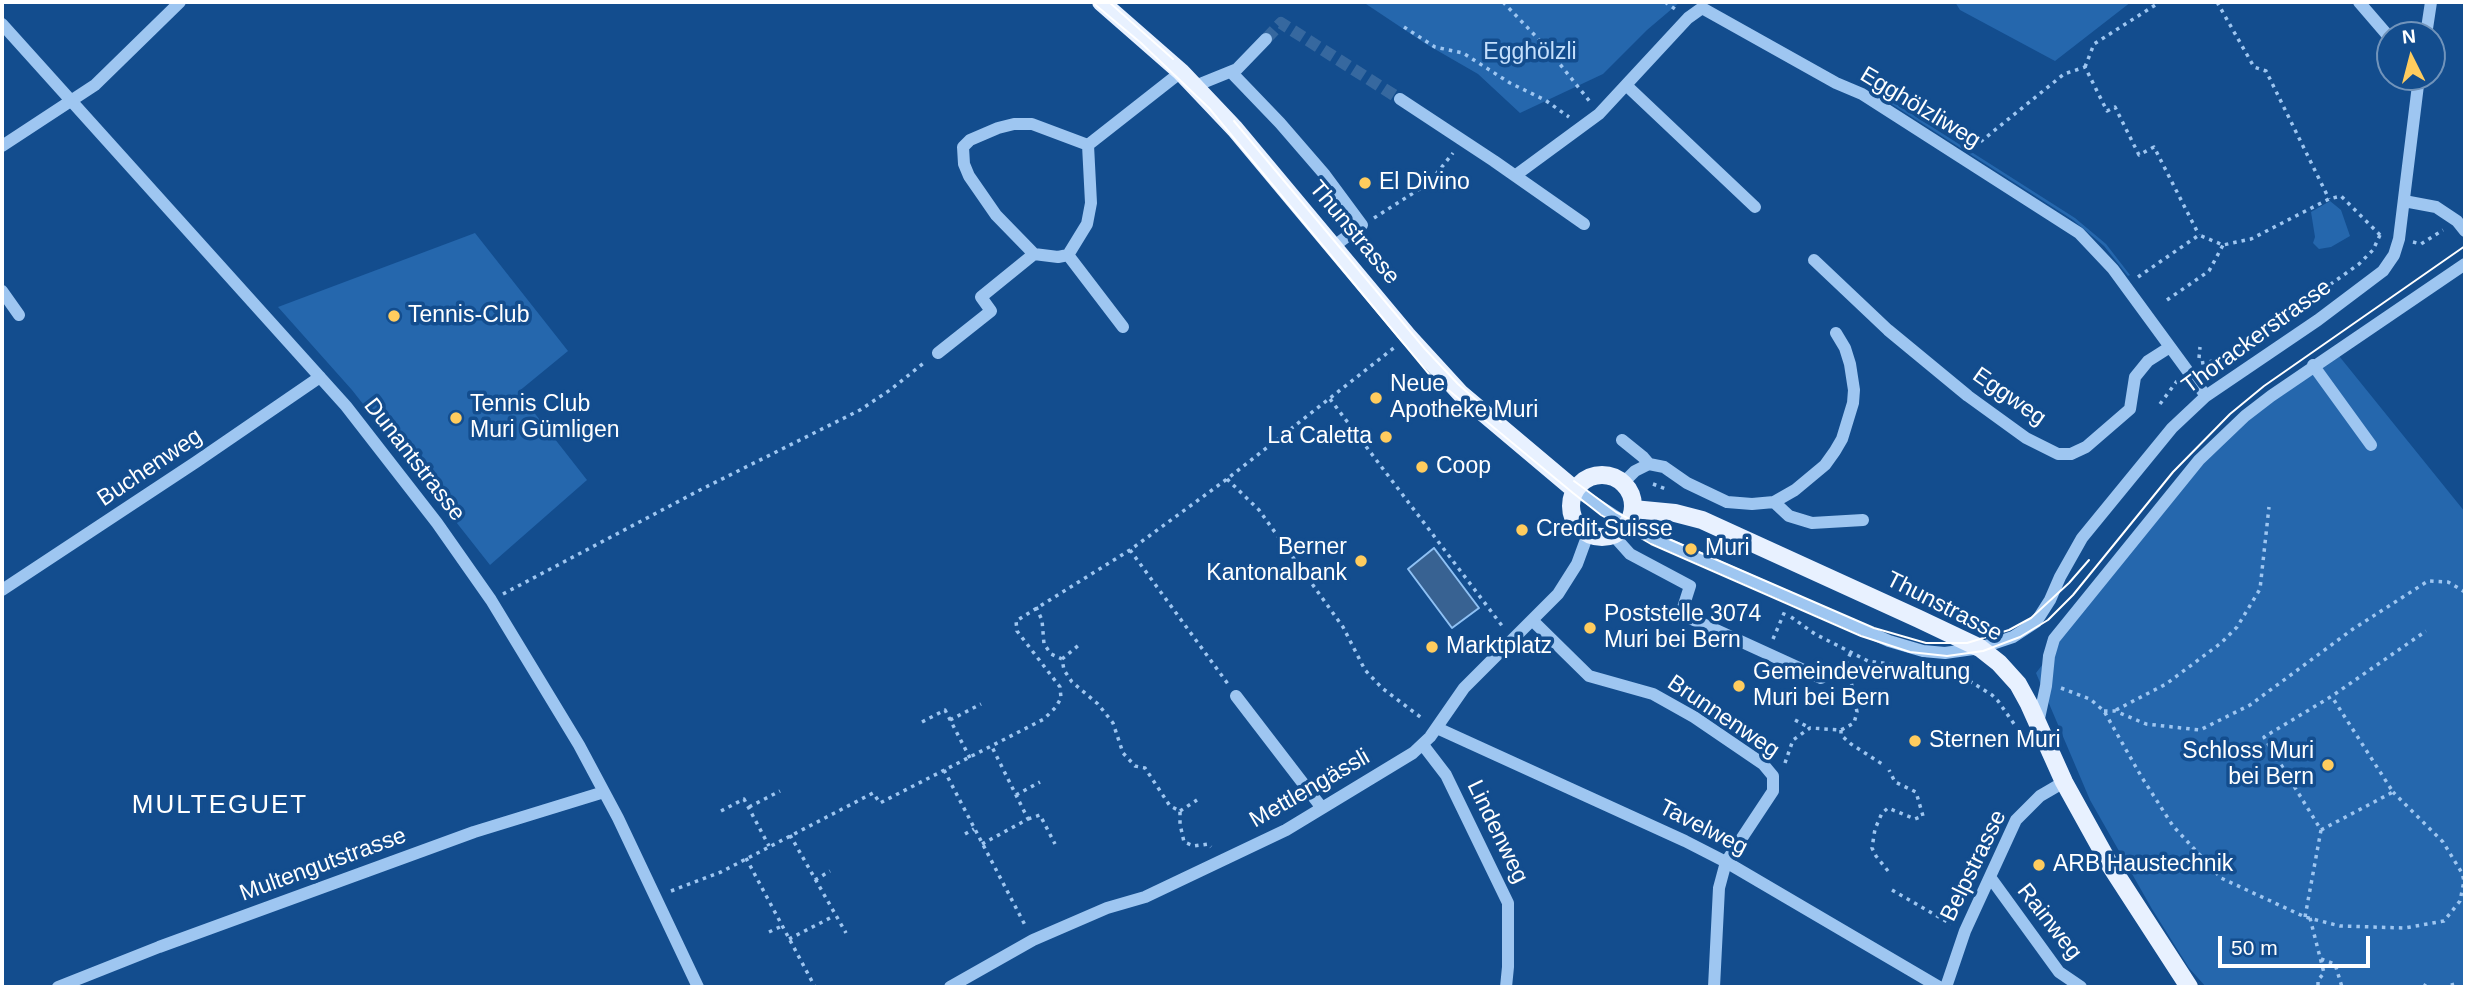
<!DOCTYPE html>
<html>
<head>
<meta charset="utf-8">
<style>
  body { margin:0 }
  #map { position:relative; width:2467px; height:989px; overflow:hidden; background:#134d8e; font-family:Arial,sans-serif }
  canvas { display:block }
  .frame { position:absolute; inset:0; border:4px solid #fff; pointer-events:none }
  .north { position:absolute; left:2376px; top:21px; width:70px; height:70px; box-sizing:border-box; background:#134d8e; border:2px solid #7194bb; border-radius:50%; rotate:354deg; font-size:19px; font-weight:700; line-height:28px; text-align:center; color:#fff }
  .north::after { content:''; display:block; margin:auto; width:24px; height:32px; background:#ffcc5e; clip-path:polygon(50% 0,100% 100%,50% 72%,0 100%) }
  .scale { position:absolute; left:2218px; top:936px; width:152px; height:32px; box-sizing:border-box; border:4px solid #fff; border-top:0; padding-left:9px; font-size:21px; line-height:24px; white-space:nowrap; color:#fff; -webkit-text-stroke:5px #134d8e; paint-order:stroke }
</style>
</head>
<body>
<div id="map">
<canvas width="2467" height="989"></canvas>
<div class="frame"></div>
<div class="north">N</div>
<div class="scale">50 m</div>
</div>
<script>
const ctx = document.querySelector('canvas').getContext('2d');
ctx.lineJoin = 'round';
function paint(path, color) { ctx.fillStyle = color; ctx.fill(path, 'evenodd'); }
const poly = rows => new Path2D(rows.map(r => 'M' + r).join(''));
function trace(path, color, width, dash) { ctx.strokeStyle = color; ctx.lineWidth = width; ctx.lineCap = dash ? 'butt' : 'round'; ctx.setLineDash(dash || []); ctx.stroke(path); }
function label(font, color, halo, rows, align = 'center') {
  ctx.font = font + ' Arial,sans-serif'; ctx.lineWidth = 7; ctx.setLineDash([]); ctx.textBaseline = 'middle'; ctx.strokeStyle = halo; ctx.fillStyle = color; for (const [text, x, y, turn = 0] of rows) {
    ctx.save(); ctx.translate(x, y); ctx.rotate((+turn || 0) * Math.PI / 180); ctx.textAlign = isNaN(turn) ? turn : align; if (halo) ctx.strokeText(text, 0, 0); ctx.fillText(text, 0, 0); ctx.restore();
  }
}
paint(poly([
  [1363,2,1680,2,1647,30,1603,74,1520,113,1478,74,1426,44],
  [1955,2,2131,2,2055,61,1960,10],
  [1871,88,2075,218,2106,244,2130,275,2128,276,2104,246,2073,220,1868,89],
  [2330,201,2341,210,2350,236,2331,247,2319,249,2313,243,2315,237,2311,212],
  [475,233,568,351,518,392,587,480,490,565,352,390,278,307],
  [2335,351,2465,512,2465,987,2206,987,2189,968,2152,909,2090,800,2036,673,2049,656,2052,646,2199,460]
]), '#2567ad');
const water = poly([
  [1434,548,1479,608,1452,628,1408,569,1434,548]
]);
paint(water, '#386292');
trace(water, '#8fc1f4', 2);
trace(poly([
  [1266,39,1281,23,1400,99]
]), '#36689f', 12, [12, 6]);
trace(poly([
  [1503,2,1547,48,1591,103],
  [1665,2,1675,9],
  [2217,2,2254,67,2266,71,2329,199],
  [1404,27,1435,47,1463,53,1510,83,1545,100,1569,117],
  [2085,67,2094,44,2160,2],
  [1974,147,2064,74,2085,67,2107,111,2115,107,2139,155,2154,147,2199,235],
  [1374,218,1429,183,1453,153],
  [2413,242,2421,244,2443,230],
  [2138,277,2199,235,2223,245,2251,239,2329,199,2341,196,2380,235,2385,236],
  [2167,300,2209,271,2223,245],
  [2199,358,2200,347],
  [2201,363,2219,360,2237,351,2359,264,2373,250,2380,235],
  [1330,399,1503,627],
  [2160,404,2177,381],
  [1227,479,1259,510,1343,627,1365,670,1382,688,1423,719],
  [1653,484,1666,489],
  [1130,550,1228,684],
  [503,594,700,490,860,410,890,390,925,362],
  [1036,607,1042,620,1044,644,1051,654,1062,659,1064,670,1072,682,1098,704,1113,723,1123,753,1135,766,1145,768,1170,806,1180,811,1180,824,1184,842,1194,846,1208,844,1211,847],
  [1791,617,1815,634,1868,661,1918,668],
  [1773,639,1785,611],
  [1062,659,1079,645],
  [1946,671,1960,675,1992,695,1998,701,2019,731],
  [1842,672,1851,652],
  [2061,688,2090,699,2104,711,2141,776,2173,826,2221,878,2305,917,2340,926,2405,928,2444,921,2460,901,2464,881,2462,873,2443,842,2393,792],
  [2116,710,2166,684,2221,643,2237,627,2260,589,2269,507],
  [2104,711,2115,711,2146,724,2200,730,2250,705,2353,629,2428,581,2448,582,2465,592],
  [950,720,981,704],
  [1795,720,1810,728],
  [922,722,945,710,970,758],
  [1841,730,1841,735,1851,744,1882,764],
  [1785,763,1793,740,1810,728,1841,730,1854,723,1857,712,1850,676,1834,669],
  [944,770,1026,927],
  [1016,795,1040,782],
  [749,807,780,791],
  [721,811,744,799,769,846],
  [1180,811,1197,800],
  [1028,819,1040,815,1055,844],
  [2321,830,2393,792,2332,697],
  [965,834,974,829],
  [790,835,846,933],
  [982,844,1028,819,992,747],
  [746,858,815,987],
  [1888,871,1876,856,1872,848,1875,829,1882,813,1888,808,1915,819,1923,816,1916,792,1895,782,1889,770],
  [815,880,830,871],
  [1892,890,1951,924],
  [671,891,721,872,873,793,880,803,1044,719,1056,707,1061,698,1060,687,1017,631,1016,621,1130,550,1227,479,1395,347],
  [2305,917,2321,830,2264,737,2332,696,2426,631],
  [2310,918,2324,973,2318,980,2318,987],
  [769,932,782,926],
  [789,939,834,916],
  [2321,959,2335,964,2342,987],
  [2452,983,2453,987],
  [2424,987,2427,982]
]), '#9ec6f1', 3.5, [3.5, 5]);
trace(poly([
  [2359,2,2390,38],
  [2,24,346,406,437,523,491,600,579,745,618,818,698,987],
  [2426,35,2431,2],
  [1231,72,1280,123,1325,175,1362,225,1333,247],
  [1195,86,1237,69,1266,39],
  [1627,86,1755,207],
  [1400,99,1494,161,1584,224],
  [2,146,95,85,180,2],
  [1516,175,1599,114,1688,18,1702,8,1836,83,1862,94,2079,233,2113,269,2206,396],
  [2404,201,2436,207,2457,221,2465,231],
  [1034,254,996,215,969,176,964,164,963,147,970,140,998,128,1014,124,1032,124,1088,145],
  [1068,255,1123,327],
  [1814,260,1888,330,1968,396,2026,438,2058,454,2071,454,2086,447,2130,409,2135,377,2148,361,2170,347],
  [2,291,19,315],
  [938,353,991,311,981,297,1034,254,1058,257,1068,255,1087,224,1091,203,1088,145,1181,72],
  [2313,365,2371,445],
  [1622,440,1643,457,1649,464],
  [1623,483,1635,471,1649,464,1664,467,1687,483,1727,502,1752,504,1774,502,1795,490,1825,465,1835,451,1842,439,1853,403,1854,390,1850,364,1845,348,1836,333],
  [1575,490,1627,524,1654,538,1889,641,1923,651,1945,653,1980,648,2013,637,2036,622,2050,600,2060,577,2082,538,2172,428,2206,396,2318,320,2383,271,2394,255,2399,239,2419,77],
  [1774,502,1789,516,1812,523,1863,520],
  [1613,535,1630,554,1690,586,1681,614,1821,678],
  [2,590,196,462,320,377],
  [1532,620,1589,676,1653,694,1694,717,1763,764,1773,776,1773,791,1726,862,1719,888,1714,987],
  [1236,696,1322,808],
  [2038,723,2046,686,2049,656,2054,639,2199,460,2245,416,2271,396,2465,264],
  [1437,728,1685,841,1726,862,1939,987],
  [1423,745,1446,775,1508,903,1508,967,1506,987],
  [1990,877,2059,972,2081,987],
  [58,987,159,947,474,832,604,792],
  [950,987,1033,940,1107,908,1145,897,1286,830,1413,753,1430,737,1464,688,1558,594,1577,564,1588,534],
  [1946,987,1965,931,2016,820,2040,796,2064,782]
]), '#9ec6f1', 12);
trace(poly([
  [1101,2,1181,72,1235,129,1407,335,1461,394,1575,490],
  '1571 506a31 31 0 1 1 62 0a31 31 0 1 1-62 0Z',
  [1633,509,1675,513,1702,520,1919,619,1980,648,1999,663,2018,684,2029,704,2064,782,2110,865,2189,987]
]), '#e8f1ff', 18);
trace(poly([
  [1092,2,1141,43,1209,108,1429,374,1573,493,1601,515,1651,544,1861,636,1910,652,1947,656,1983,651,2020,637,2048,620,2073,595,2173,472,2230,414,2264,386,2465,246],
  [1109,2,1173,59],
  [1234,121,1425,349,1458,384,1501,422],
  [1574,481,1616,512,1655,533,1874,628,1926,643,1967,643,2009,630,2031,618,2069,583,2089,560]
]), '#fff', 2);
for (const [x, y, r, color] of [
  [1365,183,7,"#ffcc5e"],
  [394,316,7,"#ffcc5e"],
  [1376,398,7,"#ffcc5e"],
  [456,418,7,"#ffcc5e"],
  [1386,437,7,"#ffcc5e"],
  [1422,467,7,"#ffcc5e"],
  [1522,530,7,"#ffcc5e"],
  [1691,549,7,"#ffcc5e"],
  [1361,561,7,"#ffcc5e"],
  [1590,628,7,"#ffcc5e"],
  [1432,647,7,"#ffcc5e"],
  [1739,686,7,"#ffcc5e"],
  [1915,741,7,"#ffcc5e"],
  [2328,765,7,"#ffcc5e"],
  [2039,865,7,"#ffcc5e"]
]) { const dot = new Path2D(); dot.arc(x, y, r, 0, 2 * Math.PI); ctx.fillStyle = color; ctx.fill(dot); trace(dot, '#134d8e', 2.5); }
label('23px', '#c4dffc', '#134d8e', [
  ["Egghölzli",1530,53]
]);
label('23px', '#fff', '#134d8e', [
  ["Egghölzliweg",1920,108,31],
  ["Thunstrasse",1354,233,50],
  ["Thorackerstrasse",2257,337,-36],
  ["Eggweg",2009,397,35],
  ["Dunantstrasse",414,460,52],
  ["Buchenweg",150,468,-34],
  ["Thunstrasse",1944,607,27],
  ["Brunnenweg",1723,717,34],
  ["Mettlengässli",1310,789,-30],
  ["Tavelweg",1703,828,27],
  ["Lindenweg",1497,832,64],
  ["Multengutstrasse",323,865,-20],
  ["Belpstrasse",1974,866,-64],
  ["Rainweg",2049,922,52]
]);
label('23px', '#fff', '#134d8e', [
  ["El Divino",1379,183],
  ["Tennis-Club",408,316],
  ["Neue",1390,385],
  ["Apotheke Muri",1390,411],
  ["Tennis Club",470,405],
  ["Muri Gümligen",470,431],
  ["La Caletta",1372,437,"right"],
  ["Coop",1436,467],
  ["Credit Suisse",1536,530],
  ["Berner",1347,548,"right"],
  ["Kantonalbank",1347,574,"right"],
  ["Muri",1705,549],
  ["Poststelle 3074",1604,615],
  ["Muri bei Bern",1604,641],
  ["Marktplatz",1446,647],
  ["Gemeindeverwaltung",1753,673],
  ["Muri bei Bern",1753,699],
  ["Sternen Muri",1929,741],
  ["Schloss Muri",2314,752,"right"],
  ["bei Bern",2314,778,"right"],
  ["ARB Haustechnik",2053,865]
], 'left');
ctx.letterSpacing = '2px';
label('26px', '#fff', '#134d8e', [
  ["MULTEGUET",220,806]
]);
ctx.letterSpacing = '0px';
</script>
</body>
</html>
